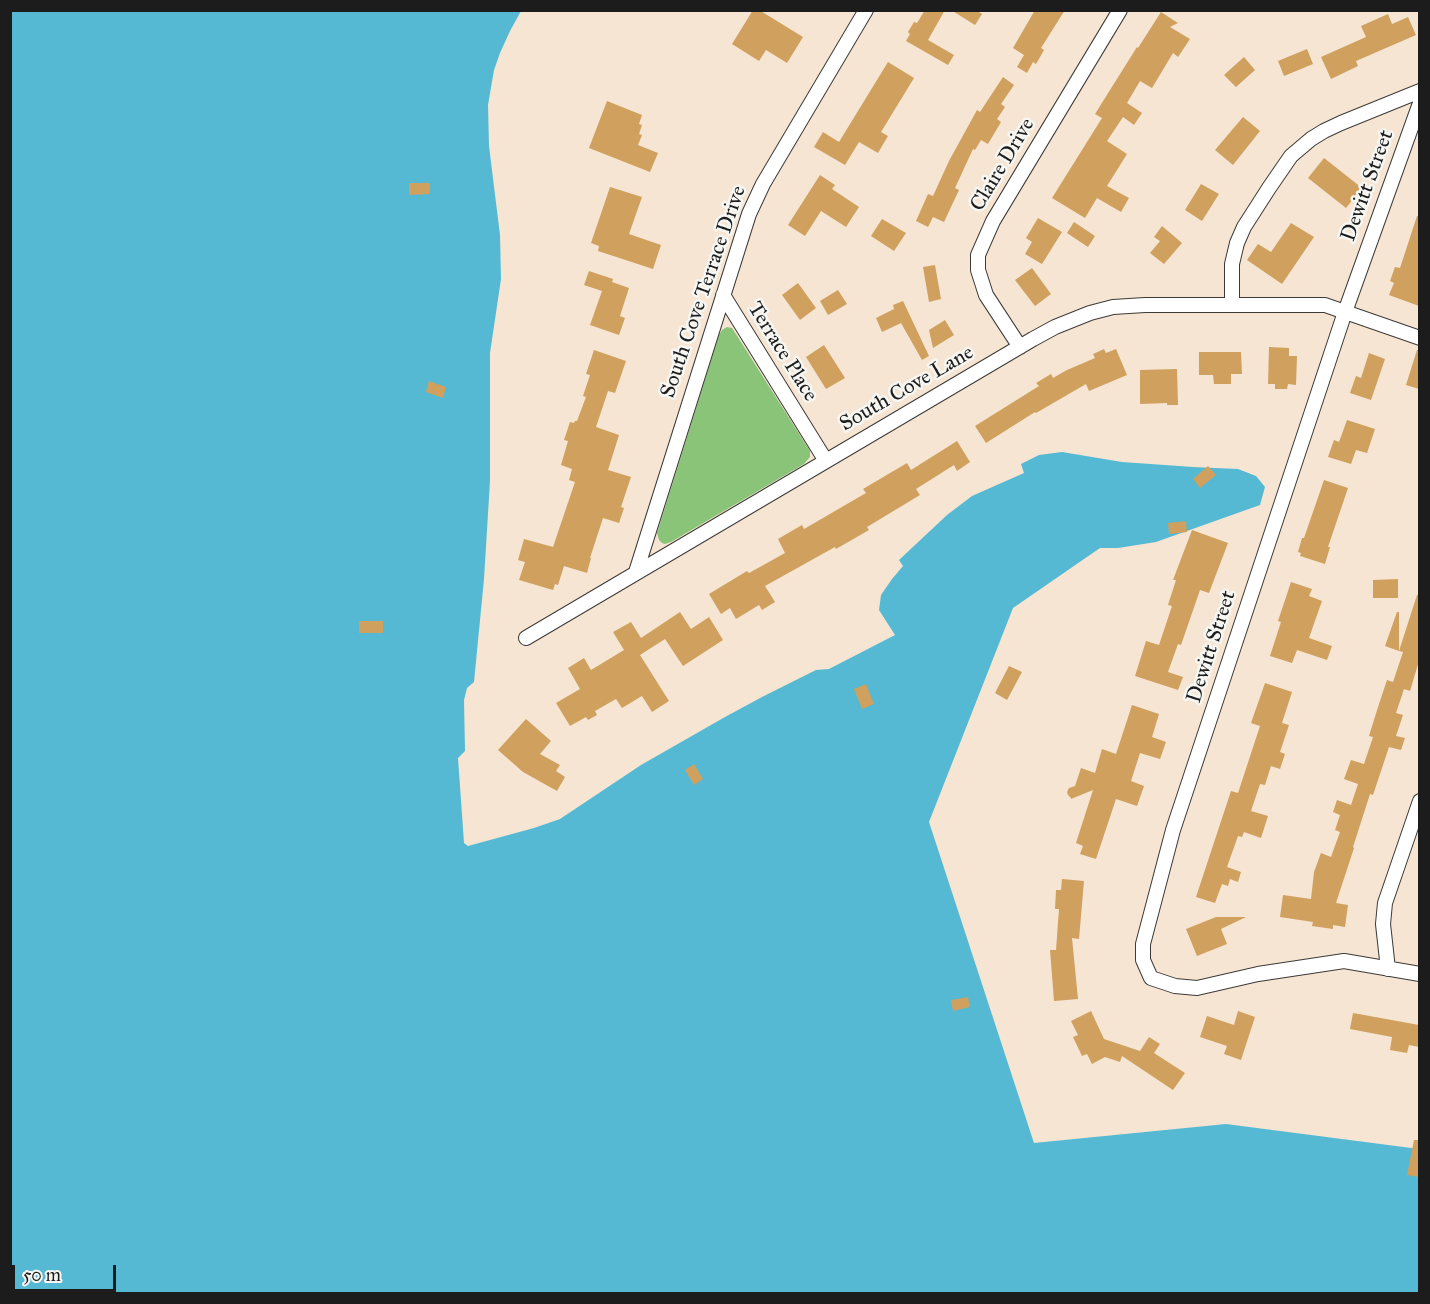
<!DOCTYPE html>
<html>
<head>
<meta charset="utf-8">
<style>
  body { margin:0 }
  #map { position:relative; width:1430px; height:1304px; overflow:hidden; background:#f5e5d2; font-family:"IM FELL Great Primer",serif }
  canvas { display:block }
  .frame { position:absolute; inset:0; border:12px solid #1c1c1c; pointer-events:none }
  .scale { position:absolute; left:12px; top:1265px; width:104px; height:27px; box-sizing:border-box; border:3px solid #1c1c1c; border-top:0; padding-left:8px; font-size:18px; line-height:21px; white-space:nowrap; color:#1c1c1c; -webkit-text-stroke:4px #f6f6f2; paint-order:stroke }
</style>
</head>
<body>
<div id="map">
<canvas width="1430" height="1304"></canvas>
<div class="frame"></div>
<div class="scale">50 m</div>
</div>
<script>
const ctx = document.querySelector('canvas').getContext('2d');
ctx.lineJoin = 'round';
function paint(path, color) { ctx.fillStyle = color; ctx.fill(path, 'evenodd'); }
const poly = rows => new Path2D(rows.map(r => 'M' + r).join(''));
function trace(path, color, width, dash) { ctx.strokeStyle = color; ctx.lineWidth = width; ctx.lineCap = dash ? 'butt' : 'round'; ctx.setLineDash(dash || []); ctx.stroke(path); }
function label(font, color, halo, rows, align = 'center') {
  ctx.font = font + ' "IM FELL Great Primer",serif'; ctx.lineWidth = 5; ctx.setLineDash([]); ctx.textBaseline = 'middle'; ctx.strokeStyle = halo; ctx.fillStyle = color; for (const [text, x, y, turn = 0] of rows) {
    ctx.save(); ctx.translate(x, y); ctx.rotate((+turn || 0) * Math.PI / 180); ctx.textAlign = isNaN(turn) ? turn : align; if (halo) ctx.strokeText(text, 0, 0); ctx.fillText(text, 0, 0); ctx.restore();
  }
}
paint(poly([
  [727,327,732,328,734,331,810,451,810,457,804,464,671,542,665,544,662,543,659,540,657,533,719,335,722,330]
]), '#8ac478');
paint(poly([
  [10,11,521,11,510,31,500,53,494,70,488,105,489,146,500,235,501,279,490,353,490,481,484,579,474,682,467,688,464,700,465,751,458,758,464,843,468,846,534,828,560,819,641,765,725,717,762,697,816,670,829,669,895,635,879,610,881,595,892,579,903,566,899,560,947,515,972,496,1024,473,1021,464,1039,455,1062,452,1122,462,1193,467,1238,469,1256,476,1265,487,1260,505,1156,542,1118,548,1100,548,1013,608,929,822,1034,1143,1226,1124,1419,1149,1419,1293,11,1293]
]), '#55b9d3');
paint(poly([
  [753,10,759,10,803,37,787,63,766,50,759,61,732,44],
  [925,10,945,10,928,40,954,55,948,65,906,41,910,34,908,32,914,22,917,23],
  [951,10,976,10,982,14,975,25],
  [1035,10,1065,10,1041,48,1044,50,1036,64,1033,62,1027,73,1017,67,1024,55,1013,48],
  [1161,12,1178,23,1170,27,1190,39,1178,57,1173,53,1152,88,1140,81,1127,103,1142,113,1134,125,1123,117,1107,141,1127,154,1107,186,1129,198,1121,212,1097,198,1085,218,1052,198,1102,118,1095,114,1137,47,1138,48],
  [1388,14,1392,24,1408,17,1416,35,1356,61,1358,66,1331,79,1321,57,1366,37,1361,26],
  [1307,49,1313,64,1284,76,1278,61],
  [1244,57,1255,70,1236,87,1224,75],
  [888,62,914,78,881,132,888,136,878,153,859,142,845,165,814,147,823,132,839,142],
  [1003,77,1014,85,1001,104,1005,107,997,119,1001,122,988,144,981,140,975,150,973,149,955,188,959,190,944,222,933,217,928,227,916,221,928,194,933,196,949,161,977,110,980,112],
  [607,101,642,115,639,124,642,125,639,134,642,135,638,145,658,153,650,172,589,148],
  [1243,117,1260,131,1233,165,1215,150],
  [1324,158,1362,188,1346,208,1308,178],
  [820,175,835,185,832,189,859,207,846,227,821,211,805,236,788,225],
  [409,183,430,183,430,194,409,195],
  [1201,184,1219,194,1202,221,1185,210],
  [610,187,642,197,629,234,661,245,653,269,598,251,599,246,591,243],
  [1417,216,1419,216,1419,306,1389,295,1394,283,1390,281,1395,267,1400,268],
  [1038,218,1062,232,1042,264,1025,254,1032,242,1026,238],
  [882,219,906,233,894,251,871,236],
  [1074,222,1095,236,1088,247,1067,233],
  [1291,223,1314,237,1282,284,1247,260,1258,244,1271,252],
  [1162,226,1182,243,1164,264,1150,253,1160,241,1154,237],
  [935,265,941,299,929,302,923,267],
  [1032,268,1051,294,1035,306,1015,280],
  [589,271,613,279,612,282,629,288,620,316,625,318,619,335,590,325,602,291,584,285],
  [798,283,816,308,800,320,782,295],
  [838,290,847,304,828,315,820,301],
  [903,301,929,356,922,360,901,323,882,332,876,318,894,309,893,305],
  [945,320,954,335,933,348,929,330],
  [824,345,845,378,826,389,806,357],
  [1269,347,1289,348,1289,356,1297,356,1296,385,1288,384,1287,389,1275,389,1275,384,1268,384],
  [1104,349,1106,353,1116,349,1127,375,1089,391,1086,384,1036,413,1035,412,986,443,975,426,1039,386,1036,383,1051,374,1053,378,1067,370,1095,358,1093,354],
  [594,350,626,361,615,393,608,391,596,427,619,435,608,470,631,477,621,507,624,508,619,523,603,518,590,558,591,558,587,573,564,566,558,585,555,584,553,590,519,580,525,562,518,560,524,539,553,547,575,482,569,480,572,469,561,465,568,441,564,440,570,422,574,423,575,421,577,421,586,397,583,396,590,375,586,374],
  [1417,350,1419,350,1419,389,1406,385],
  [1199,352,1241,352,1242,374,1231,374,1231,384,1214,384,1213,375,1199,375],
  [1369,353,1385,359,1371,400,1350,393,1356,376,1361,378],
  [1177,369,1178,405,1167,405,1167,403,1140,404,1140,370],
  [429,381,446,387,443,398,426,392],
  [1347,420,1375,429,1367,453,1356,450,1351,464,1328,457,1334,440,1339,442],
  [957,441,970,462,957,471,954,465,916,489,920,495,867,527,869,530,836,549,835,547,765,586,775,602,762,610,759,605,736,619,730,608,721,614,709,594,747,571,749,573,785,553,778,539,802,525,804,529,866,493,863,489,907,463,911,470],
  [1208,466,1216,475,1200,488,1193,479],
  [1324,480,1348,488,1328,547,1330,547,1325,564,1300,556,1301,553,1298,552,1302,538,1304,538],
  [1186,521,1187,532,1169,534,1168,523],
  [1192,530,1228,543,1209,593,1200,590,1181,645,1178,644,1168,672,1183,677,1178,690,1135,676,1146,641,1159,645,1172,606,1168,605,1176,580,1173,580],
  [1398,579,1398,598,1373,598,1373,580],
  [1291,582,1312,589,1309,596,1322,601,1309,638,1332,646,1327,660,1297,650,1292,663,1270,656,1281,622,1278,621],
  [1417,595,1419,595,1419,661,1410,691,1404,689,1396,713,1403,715,1396,736,1405,738,1401,750,1389,747,1373,795,1370,794,1353,847,1354,848,1336,903,1348,905,1345,927,1333,925,1333,929,1312,926,1313,922,1280,917,1283,895,1311,899,1314,872,1321,853,1331,857,1340,832,1335,830,1340,815,1333,812,1337,800,1351,805,1358,784,1344,779,1351,760,1364,764,1373,737,1369,736,1378,707,1387,680,1393,682,1403,652,1399,651],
  [680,612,691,629,709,617,723,640,683,666,665,639,640,655,669,701,652,712,642,696,622,708,616,699,595,711,597,715,588,720,586,717,570,726,556,703,580,689,568,668,584,658,591,670,624,650,613,632,631,622,641,638],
  [1397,612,1399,612,1399,651,1385,646],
  [359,621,383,621,383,633,359,633],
  [1009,666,1022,672,1007,700,995,693],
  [1265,683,1292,692,1282,723,1289,725,1280,752,1285,754,1280,769,1271,766,1265,785,1260,784,1251,811,1268,816,1261,838,1244,832,1242,837,1238,836,1227,867,1241,872,1238,882,1230,879,1228,886,1222,884,1215,903,1196,897,1231,791,1238,793,1260,726,1251,723],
  [866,684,874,704,862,709,854,689],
  [1132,705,1159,714,1152,737,1166,742,1160,759,1140,753,1131,781,1144,786,1137,806,1116,799,1096,859,1080,854,1083,846,1076,843,1093,790,1071,799,1071,798,1068,795,1067,792,1069,788,1075,786,1081,768,1095,773,1102,749,1116,754],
  [526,719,551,741,540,754,560,765,556,771,565,777,557,791,523,772,498,750],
  [694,764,703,779,694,785,685,770],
  [1062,879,1084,881,1079,939,1072,938,1078,999,1054,1001,1050,950,1056,950,1059,909,1055,909,1056,890,1061,890],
  [1216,917,1246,917,1221,929,1227,944,1197,956,1186,929],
  [968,997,970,1007,953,1011,951,1000],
  [1091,1011,1104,1039,1140,1051,1149,1037,1160,1044,1154,1053,1185,1073,1173,1090,1122,1056,1120,1062,1105,1057,1092,1064,1087,1054,1082,1056,1073,1037,1078,1035,1071,1021],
  [1238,1011,1255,1017,1241,1060,1224,1054,1227,1046,1200,1037,1207,1016,1234,1025],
  [1353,1013,1419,1025,1419,1047,1409,1045,1407,1053,1390,1050,1392,1037,1350,1029],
  [1414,1140,1419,1140,1419,1177,1407,1175]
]), '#d0a05e');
const minor = poly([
  [1420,103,1345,312,1173,830,1143,944,1143,960,1151,978,1175,986,1197,988,1258,974,1344,961,1420,974],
  [723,295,826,461],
  [1232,305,1232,264,1237,243,1244,227,1269,188,1291,156,1311,139,1324,131,1341,123,1420,91],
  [1020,347,986,295,978,270,978,255,993,221,1120,10],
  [636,572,749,214,763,184,866,10],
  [526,638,1033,339,1055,327,1090,313,1113,307,1145,305,1325,305,1420,338],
  [1388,969,1383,924,1385,903,1420,801]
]);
trace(minor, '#3d3a37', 16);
trace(minor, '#fff', 14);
label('21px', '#1c1c1c', '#f6f6f2', [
  ["Claire Drive",1003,165,-59],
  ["Dewitt Street",1368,186,-70],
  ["South Cove Terrace Drive",704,292,-71],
  ["Terrace Place",782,352,58],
  ["South Cove Lane",907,389,-30],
  ["Dewitt Street",1212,647,-72]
]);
</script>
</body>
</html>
